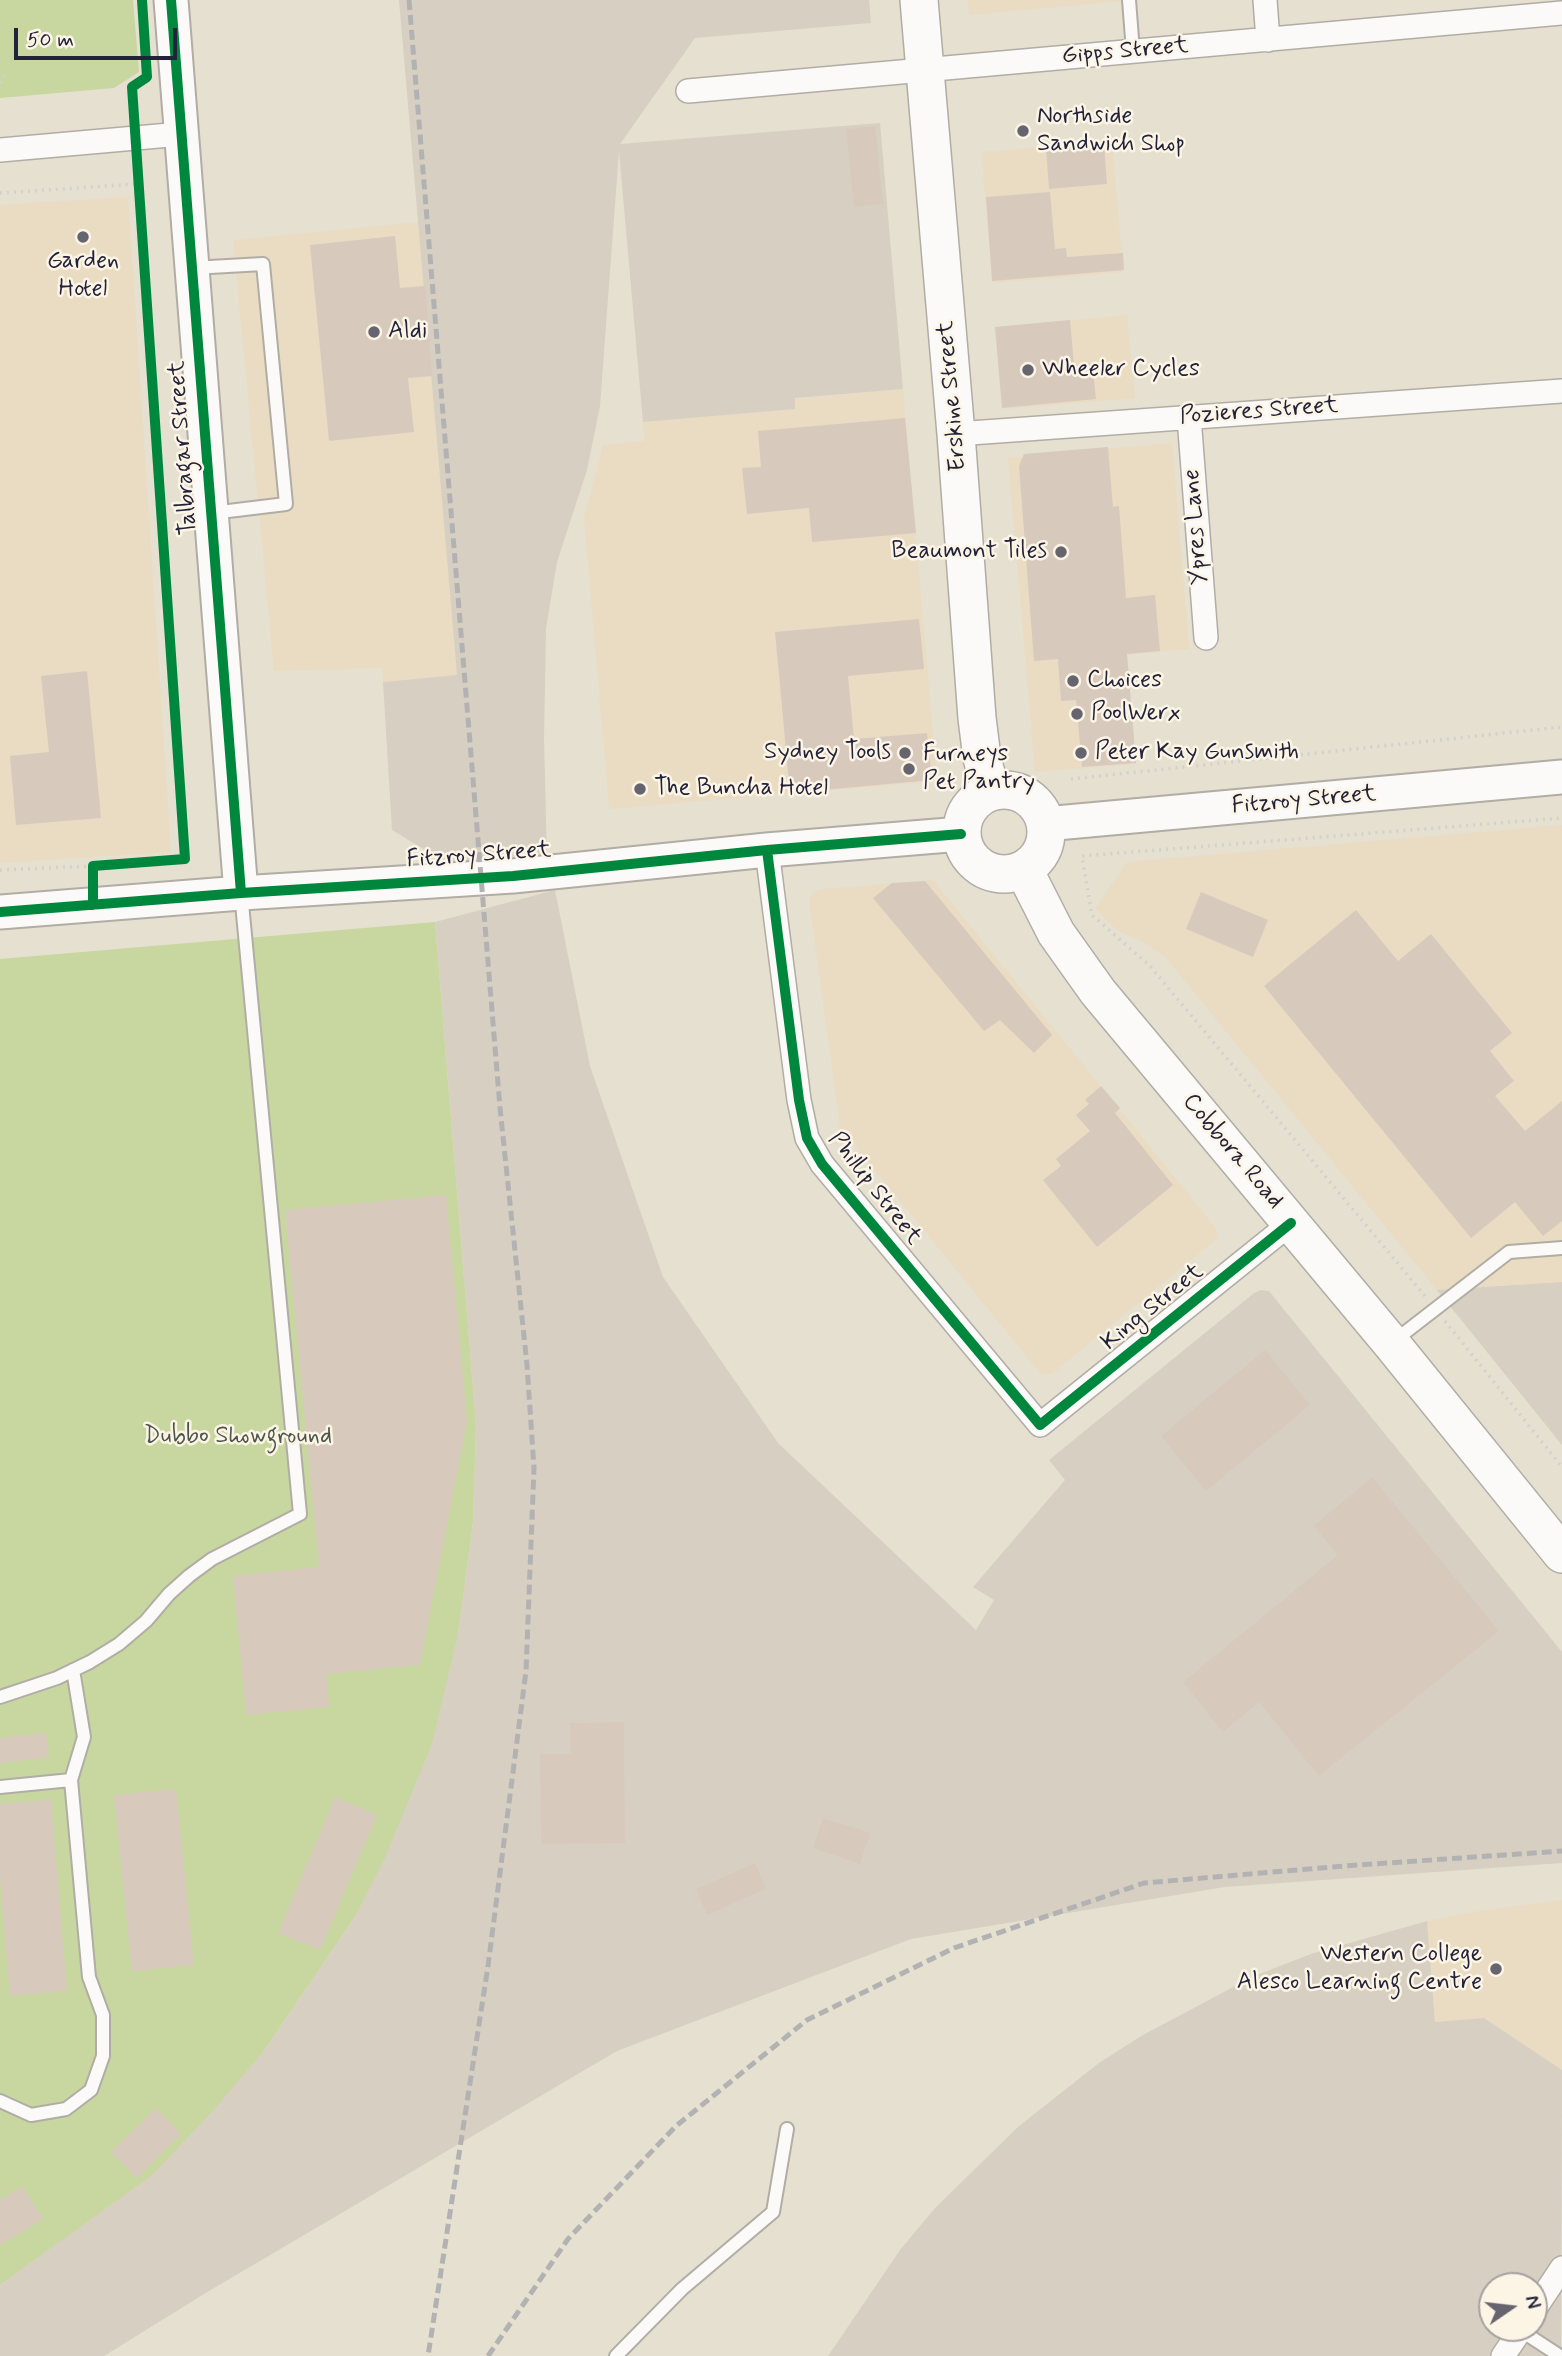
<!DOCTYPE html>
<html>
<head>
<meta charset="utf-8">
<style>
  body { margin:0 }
  #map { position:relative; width:1562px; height:2356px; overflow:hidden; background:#e5e0cf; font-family:Mynerve,sans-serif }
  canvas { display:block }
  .north { position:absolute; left:1478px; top:2272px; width:70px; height:70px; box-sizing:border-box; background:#fcf5e5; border:2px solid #a5a1a1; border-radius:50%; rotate:76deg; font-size:19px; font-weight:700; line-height:28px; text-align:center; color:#22223b }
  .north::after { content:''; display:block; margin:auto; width:24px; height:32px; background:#66646f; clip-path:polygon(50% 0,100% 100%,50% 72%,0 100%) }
  .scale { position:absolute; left:14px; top:28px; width:163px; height:32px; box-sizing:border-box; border:4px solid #22223b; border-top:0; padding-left:9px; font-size:21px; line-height:24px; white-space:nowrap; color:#22223b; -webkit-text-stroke:5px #fcf5e5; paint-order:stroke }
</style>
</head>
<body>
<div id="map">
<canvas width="1562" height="2356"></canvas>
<div class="north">N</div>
<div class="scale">50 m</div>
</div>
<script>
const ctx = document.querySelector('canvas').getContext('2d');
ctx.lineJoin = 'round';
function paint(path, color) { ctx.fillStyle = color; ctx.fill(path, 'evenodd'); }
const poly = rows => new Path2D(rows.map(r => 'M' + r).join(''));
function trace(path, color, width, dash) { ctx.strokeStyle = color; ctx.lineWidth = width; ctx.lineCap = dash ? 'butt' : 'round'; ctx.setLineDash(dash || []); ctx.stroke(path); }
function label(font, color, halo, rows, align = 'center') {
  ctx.font = font + ' Mynerve,sans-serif'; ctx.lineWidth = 5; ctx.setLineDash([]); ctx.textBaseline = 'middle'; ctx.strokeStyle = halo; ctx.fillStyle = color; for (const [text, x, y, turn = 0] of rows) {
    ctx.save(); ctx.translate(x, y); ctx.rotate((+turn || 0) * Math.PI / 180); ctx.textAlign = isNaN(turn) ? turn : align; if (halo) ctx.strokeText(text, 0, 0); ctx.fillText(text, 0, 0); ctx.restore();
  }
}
paint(poly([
  [968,0,1122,0,1122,1,969,15],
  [1112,141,1123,272,993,283,981,152],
  [128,197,171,852,0,863,0,205],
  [418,222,458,676,383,682,382,668,274,671,233,240],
  [1127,315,1135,398,1004,409,996,327],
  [903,389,937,781,609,809,584,517,603,445,644,441,643,422,794,409,795,399],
  [1172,443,1189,649,1124,655,1133,764,1035,772,1008,458],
  [1562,825,1562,1282,1437,1290,1166,958,1143,942,1117,930,1095,909,1127,862],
  [933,880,1216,1228,1218,1236,1213,1242,1054,1372,1046,1375,1039,1372,840,1127,809,900,813,892,823,889],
  [1562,1900,1562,2070,1484,2018,1435,2022,1427,1921,1479,1911]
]), '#e9dcc3');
paint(poly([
  [399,0,869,0,871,23,695,38,620,144,880,123,903,389,795,398,795,409,643,422,619,151,600,406,587,470,557,562,546,629,544,738,547,859,450,865,392,830,383,682,457,675],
  [555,890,590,1066,663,1277,778,1443,976,1630,994,1600,973,1587,1065,1480,1049,1460,1254,1293,1261,1290,1269,1291,1562,1652,1562,1863,1225,1887,911,1939,617,2051,209,2291,104,2356,0,2356,0,2285,152,2174,266,2048,354,1918,458,1634,473,1522,476,1425,435,922],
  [1562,1282,1562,1445,1437,1290],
  [1427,1921,1435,2022,1484,2018,1562,2070,1561,2356,828,2356,900,2250,935,2208,1019,2126,1099,2063,1141,2036,1254,1976,1311,1954],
  [1492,2286,1534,2286,1534,2328,1492,2328]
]), '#d7d0c2');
paint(poly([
  [0,0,133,0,139,72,114,88,0,98],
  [435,922,476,1425,473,1522,458,1634,432,1744,384,1860,354,1918,266,2048,210,2114,152,2175,0,2285,0,959]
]), '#c7d79f');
paint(poly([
  [875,126,883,204,854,207,846,129],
  [1104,144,1107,184,1049,189,1046,148],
  [1050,192,1055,249,1066,248,1067,257,1123,253,1124,270,992,281,986,197],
  [395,236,400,288,425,286,432,376,408,378,414,432,329,441,310,245],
  [1070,320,1074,365,1092,363,1096,399,1002,408,995,327],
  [905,418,916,533,812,542,809,508,747,514,742,468,761,467,758,431],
  [1108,447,1113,507,1119,506,1126,598,1155,595,1160,651,1127,654,1136,763,1082,767,1076,700,1061,701,1058,659,1034,661,1019,466,1024,454],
  [919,619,924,669,848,676,854,739,927,733,932,780,790,793,775,632],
  [87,671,101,818,16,825,10,756,49,752,41,676],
  [925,881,1052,1035,1034,1053,1000,1020,984,1031,873,898,892,883],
  [1201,892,1268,920,1253,957,1186,929],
  [1356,910,1398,961,1431,934,1512,1033,1490,1051,1514,1081,1495,1096,1525,1131,1562,1101,1562,1221,1543,1236,1515,1202,1471,1238,1264,986],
  [1101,1086,1120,1108,1115,1113,1173,1185,1097,1247,1043,1180,1061,1166,1056,1159,1090,1131,1076,1115,1089,1104,1085,1100],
  [446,1195,467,1421,420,1665,326,1674,329,1707,246,1715,233,1576,319,1567,285,1210],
  [1265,1350,1310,1405,1206,1491,1161,1436],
  [1372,1477,1499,1631,1319,1776,1259,1702,1223,1732,1183,1682,1338,1555,1314,1526],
  [624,1722,625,1843,541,1844,540,1754,571,1754,570,1723],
  [46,1733,49,1757,0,1763,0,1738],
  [176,1789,194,1965,132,1971,114,1795],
  [335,1797,377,1815,320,1950,278,1933],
  [51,1800,67,1991,10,1996,0,1878,0,1804],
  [823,1818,870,1833,860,1864,813,1848],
  [755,1863,766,1889,707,1915,696,1889],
  [156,2108,181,2134,137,2178,111,2152],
  [22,2186,43,2219,0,2245,0,2200]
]), '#d8c9bd');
const lane = poly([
  [1129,0,1133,51],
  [192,268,263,264,286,504,212,513],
  [1394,1341,1509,1252,1562,1248],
  [0,1697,57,1678,90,1662,119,1644,146,1621,169,1594,189,1576,212,1559,300,1514,241,893],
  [0,1787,71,1780,84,1737,73,1670],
  [0,2101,31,2115,66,2109,91,2090,103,2056,103,2015,89,1977,71,1780],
  [1520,2330,1560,2356],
  [616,2356,682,2289,773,2212,787,2129]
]);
const street = poly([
  [1265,0,1268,40],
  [688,91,1562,13],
  [0,150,181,134],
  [1189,417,1206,638],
  [956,434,1562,391],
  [767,850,799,1100,807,1138,822,1164,1040,1425,1291,1223],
  [1534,2310,1562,2268],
  [1503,2356,1522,2328]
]);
const secondary = poly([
  [171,0,241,893],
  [1045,824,1562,777],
  [0,912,241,893,513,876,767,850,961,834]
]);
const primary = poly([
  [919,0,956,434,977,718,982,758,991,792],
  '962 832a42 42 0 1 1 84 0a42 42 0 1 1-84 0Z',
  [1024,870,1056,933,1098,992,1391,1343,1562,1554]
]);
trace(lane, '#b1ada5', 16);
trace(street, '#b1ada5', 26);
trace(secondary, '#b1ada5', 37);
trace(primary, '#b1ada5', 40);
trace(poly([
  [0,83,5,74],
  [0,193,137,184],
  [1071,779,1562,727],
  [0,870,93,866],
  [1425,1296,1150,966,1092,915,1082,856,1562,818],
  [1445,1321,1562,1467]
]), '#d1d1ce', 3.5, [2, 5]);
trace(lane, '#fbfaf8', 12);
trace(street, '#fbfaf8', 23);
trace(secondary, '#fbfaf8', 33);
trace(primary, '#fbfaf8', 37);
trace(poly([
  [409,0,500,1108,527,1365,534,1468,526,1671,488,1966,428,2356],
  [488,2356,568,2239,676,2126,807,2020,954,1948,1144,1883,1344,1866,1562,1851]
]), '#b3b2b3', 5, [10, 5]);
trace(poly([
  [171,0,241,893],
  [767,850,799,1100,807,1138,822,1164,1040,1425,1291,1223],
  [93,905,93,866,185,859,132,87,147,77,142,0],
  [0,912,241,893,513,876,767,850,961,834]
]), '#00873e', 10);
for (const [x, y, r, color] of [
  [1023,131,7,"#66646f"],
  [83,237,7,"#66646f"],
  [374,332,7,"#66646f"],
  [1028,370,7,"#66646f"],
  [1061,552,7,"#66646f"],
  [1073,681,7,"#66646f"],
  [1077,714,7,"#66646f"],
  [905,753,7,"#66646f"],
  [1081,753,7,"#66646f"],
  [909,769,7,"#66646f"],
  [640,789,7,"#66646f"],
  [1496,1969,7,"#66646f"]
]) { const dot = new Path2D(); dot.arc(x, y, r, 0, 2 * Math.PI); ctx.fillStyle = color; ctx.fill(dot); trace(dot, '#fcf5e5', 2.5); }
label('24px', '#22223b', '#fcf5e5', [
  ["Gipps Street",1125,52,-5],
  ["Erskine Street",953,396,-95],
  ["Pozieres Street",1259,412,-4],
  ["Talbragar Street",184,448,-94],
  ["Ypres Lane",1197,527,-94],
  ["Fitzroy Street",1304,801,-5],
  ["Fitzroy Street",479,856,-4],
  ["Cobbora Road",1232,1152,50],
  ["Phillip Street",874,1189,52],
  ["King Street",1153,1308,-39]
]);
label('24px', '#22223b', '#fcf5e5', [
  ["Northside",1037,117],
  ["Sandwich Shop",1037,145],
  ["Garden",83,262,"center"],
  ["Hotel",83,290,"center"],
  ["Aldi",388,332],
  ["Wheeler Cycles",1042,370],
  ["Beaumont Tiles",1047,552,"right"],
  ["Choices",1087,681],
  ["PoolWerx",1091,714],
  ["Sydney Tools",891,753,"right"],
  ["Peter Kay Gunsmith",1095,753],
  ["Furneys",923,755],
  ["Pet Pantry",923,783],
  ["The Buncha Hotel",654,789],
  ["Western College",1482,1955,"right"],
  ["Alesco Learning Centre",1482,1983,"right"]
], 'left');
label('24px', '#4c564d', '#fcf5e5', [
  ["Dubbo Showground",238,1437]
]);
</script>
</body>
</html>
